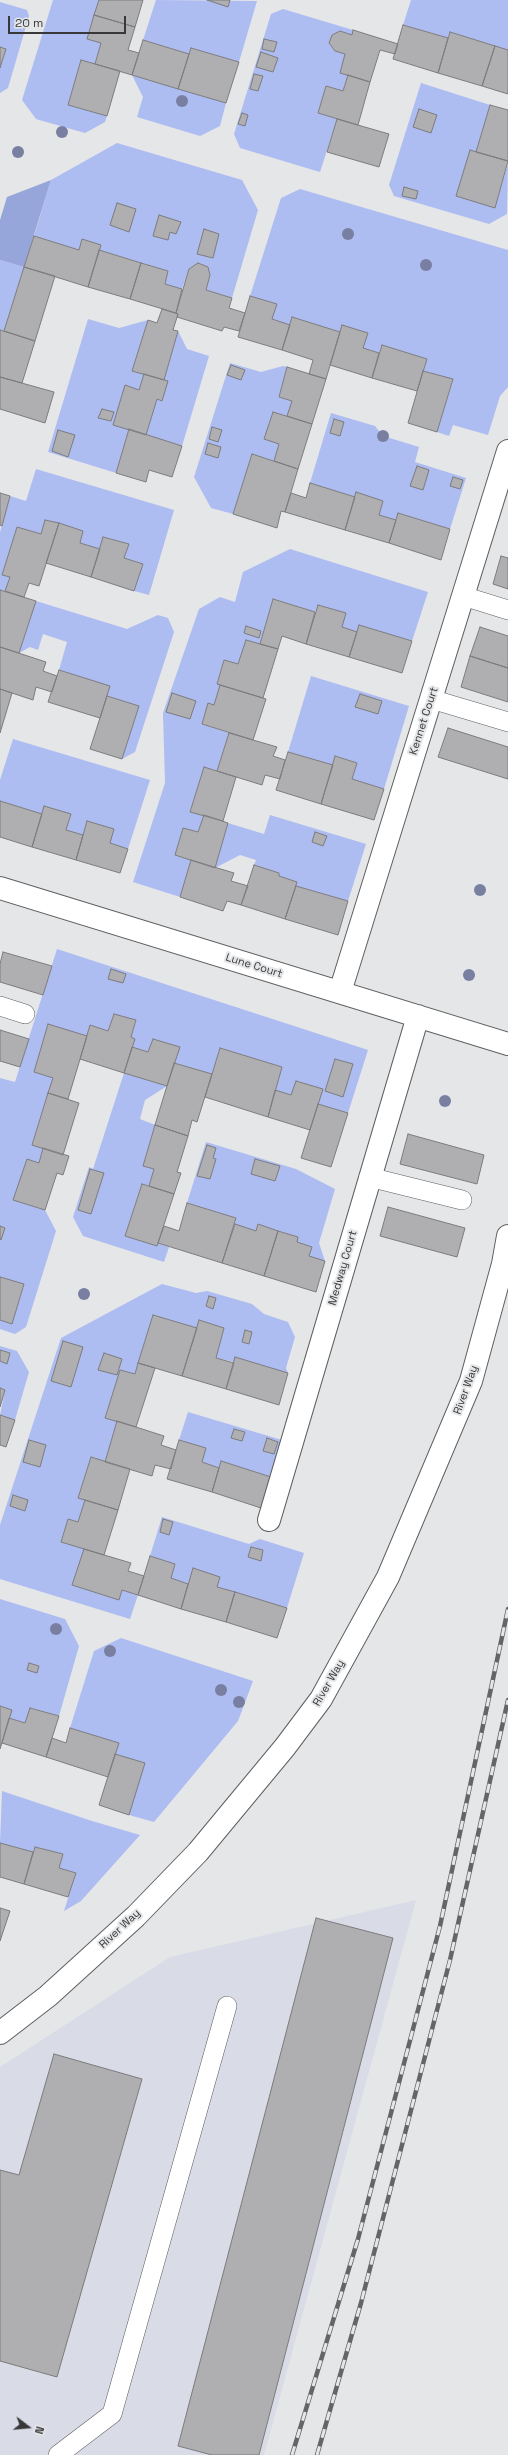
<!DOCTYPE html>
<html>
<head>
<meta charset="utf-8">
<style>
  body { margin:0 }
  #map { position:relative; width:508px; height:2455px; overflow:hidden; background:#e5e6e8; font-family:"Space Grotesk",sans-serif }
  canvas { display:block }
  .north { position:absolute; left:8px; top:2407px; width:40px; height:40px; -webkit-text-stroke:3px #e5e6e8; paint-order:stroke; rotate:106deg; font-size:11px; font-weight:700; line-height:16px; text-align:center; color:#383839 }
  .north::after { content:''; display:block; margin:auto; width:14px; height:18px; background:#383839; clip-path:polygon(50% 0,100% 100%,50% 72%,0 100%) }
  .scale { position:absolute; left:8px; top:16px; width:118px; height:18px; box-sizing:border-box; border:2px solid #383839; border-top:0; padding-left:5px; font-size:12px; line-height:14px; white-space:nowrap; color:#383839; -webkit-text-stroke:3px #e5e6e8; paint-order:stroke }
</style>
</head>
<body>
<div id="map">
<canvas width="508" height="2455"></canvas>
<div class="north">N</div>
<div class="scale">20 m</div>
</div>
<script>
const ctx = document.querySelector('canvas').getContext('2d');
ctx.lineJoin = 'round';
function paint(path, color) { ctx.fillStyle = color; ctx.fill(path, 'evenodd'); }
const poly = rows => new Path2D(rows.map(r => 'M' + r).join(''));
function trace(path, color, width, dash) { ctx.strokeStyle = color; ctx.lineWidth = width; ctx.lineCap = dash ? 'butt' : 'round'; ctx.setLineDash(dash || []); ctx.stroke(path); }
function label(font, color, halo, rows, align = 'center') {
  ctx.font = font + ' "Space Grotesk",sans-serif'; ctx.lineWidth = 4; ctx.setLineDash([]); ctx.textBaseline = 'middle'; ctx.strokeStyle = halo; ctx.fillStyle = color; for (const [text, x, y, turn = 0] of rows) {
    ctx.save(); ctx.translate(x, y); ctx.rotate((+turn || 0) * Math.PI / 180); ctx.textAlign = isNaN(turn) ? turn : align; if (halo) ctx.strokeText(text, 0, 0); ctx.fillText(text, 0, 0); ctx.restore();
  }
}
paint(poly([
  [416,1900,264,2455,0,2455,0,2067,170,1957]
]), '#d9dce6');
paint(poly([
  [53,0,99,0,87,39,101,43,95,64,81,61,68,105,107,116,105,122,85,133,36,119,22,100],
  [156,0,257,1,239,62,191,48,189,54,143,40],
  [411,0,508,0,508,50,450,32,448,38,403,25],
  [0,2,27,10,29,16,8,88,0,93,0,68,6,49,0,47],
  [283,9,353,30,352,35,340,31,332,35,329,43,335,51,345,54,348,75,343,91,326,86,318,113,337,119,320,172,240,148,234,134,271,14],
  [132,75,226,103,220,126,200,136,137,117,143,97],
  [421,83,490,105,476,152,470,150,457,196,495,207,508,164,507,214,489,224,394,196,389,185],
  [117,143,242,180,258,210,232,298,206,290,210,275,208,267,198,263,189,269,182,289,165,284,168,271,99,250,101,245,82,239,79,250,34,236,51,180],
  [300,189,508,250,508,387,500,396,488,435,453,425,449,436,437,432,453,380,423,371,427,359,382,345,379,353,363,348,368,333,342,326,340,332,292,317,290,325,272,319,277,304,250,296,281,198],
  [0,260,24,267,4,331,0,330],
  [88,319,119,328,148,320,132,371,144,374,139,390,126,386,129,429,116,473,48,452],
  [178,331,187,349,209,356,182,446,146,435,157,399,162,401,164,380],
  [230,363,261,372,283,366,287,367,279,397,292,401,287,416,273,412,264,439,279,444,274,461,252,454,233,514,211,508,194,477],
  [331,413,375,426,383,436,419,447,415,462,466,478,450,529,399,513,396,520,379,515,383,501,357,493,355,497,310,483],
  [36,469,174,510,149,595,134,591,143,564,124,558,129,544,103,537,100,549,80,543,83,531,46,520,41,534,17,527,2,575,10,577,5,591,0,590,0,532,10,496,26,501],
  [290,549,428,592,412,641,360,626,357,632,342,627,345,613,318,605,315,612,273,599,260,644,246,640,238,664,224,660,217,683,220,685,214,705,208,704,202,724,229,733,217,771,204,768,190,811,204,815,198,832,183,828,175,855,191,860,180,897,133,882,165,783,163,713,199,609,220,597,235,602,243,572],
  [36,601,127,629,158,615,168,618,174,632,135,752,122,759,139,706,107,696,109,686,59,670,67,642,43,634,38,650,30,647,19,653],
  [311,676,409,706,384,789,352,779,357,763,336,756,333,765,288,752],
  [13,739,150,780,128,849,110,843,87,821,83,835,66,830,71,815,42,814,0,801,0,780],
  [270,815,366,844,348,901,296,886,297,882,279,876,279,873,254,865,256,860,240,855,215,868,228,823,264,834],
  [57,949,368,1050,348,1113,318,1104,322,1090,291,1095,275,1090,282,1067,220,1048,212,1074,174,1063,179,1047,153,1039,148,1052,132,1047,131,1037,136,1021,114,1014,108,1031,90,1025,87,1036,48,1025,34,1072,53,1078,32,1144,43,1148,39,1163,27,1159,14,1200,45,1210,56,1231,26,1327,15,1334,0,1329,0,1320,12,1323,24,1285,0,1277,0,1078,15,1082],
  [124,1073,167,1086,145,1100,140,1119,155,1125,143,1166,154,1169,149,1186,142,1184,125,1236,157,1246,158,1243,169,1247,164,1262,83,1236,73,1217,89,1167,93,1169],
  [206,1142,296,1169,335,1189,319,1243,325,1261,309,1256,312,1247,297,1242,298,1237,258,1225,256,1231,235,1224,236,1218,187,1203],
  [162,1284,196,1293,207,1291,252,1304,264,1314,288,1322,295,1337,286,1368,288,1373,216,1358,224,1328,199,1320,197,1328,153,1315,135,1374,120,1370,105,1417,117,1421,105,1462,91,1457,78,1497,85,1500,78,1522,68,1519,61,1541,84,1549,72,1585,119,1600,122,1590,138,1595,130,1619,0,1579,0,1525,61,1338],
  [0,1346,17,1351,29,1372,15,1420,0,1415,5,1390,0,1388],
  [188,1412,282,1440,271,1477,221,1461,219,1468,202,1462,206,1448,179,1440],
  [162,1517,249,1544,260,1539,304,1553,287,1608,217,1587,220,1577,194,1569,188,1584,171,1578,175,1564,150,1556],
  [0,1599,65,1619,79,1646,59,1716,31,1708,25,1723,9,1718,12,1710,0,1706],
  [121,1638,253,1681,238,1721,154,1822,129,1815,115,1754,118,1743,70,1728,94,1651],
  [2,1791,92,1821,140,1835,81,1901,64,1911,76,1873,59,1868,63,1854,35,1847,33,1852,0,1843]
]), '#adbcf1');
paint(poly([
  [51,180,24,267,0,260,0,220,7,197]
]), '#97a6da');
const building = poly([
  [99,0,143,0,135,27,94,15,99,0],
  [207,0,230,0,228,7,207,0],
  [94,15,135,27,128,50,139,53,132,75,95,64,101,43,87,39,94,15],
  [403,25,448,38,438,73,393,59,403,25],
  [353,30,398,44,395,54,380,50,370,82,340,73,345,54,335,51,329,43,332,35,340,31,352,35,353,30],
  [450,32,495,46,482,86,438,73,450,32],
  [264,39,277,42,274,52,262,49,264,39],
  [143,40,189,54,178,89,132,75,143,40],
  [495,46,508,50,508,94,482,86,495,46],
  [0,47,6,49,0,68,0,47],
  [191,48,239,62,226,103,178,89,191,48],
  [261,52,278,58,273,72,256,67,261,52],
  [81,60,120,71,107,116,68,105,81,60],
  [254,74,263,76,258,91,250,89,254,74],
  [348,75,370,82,358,125,318,113,326,86,343,91,348,75],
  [490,105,508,110,508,161,476,152,490,105],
  [419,109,437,115,431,133,413,127,419,109],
  [242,113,248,115,245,126,238,124,242,113],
  [337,119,389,134,379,167,327,152,337,119],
  [470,150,508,161,495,208,456,196,470,150],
  [404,187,418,191,416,199,402,196,404,187],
  [117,203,136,209,129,232,110,225,117,203],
  [159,215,181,222,176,234,170,232,168,240,153,236,159,215],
  [204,229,219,234,213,258,197,254,204,229],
  [34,236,79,250,82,239,101,245,88,287,24,267,34,236],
  [99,250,141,263,130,299,88,287,99,250],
  [141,263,168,271,165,284,182,289,176,313,130,299,141,263],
  [198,263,208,267,210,275,206,290,232,298,229,308,245,313,239,331,224,327,222,331,177,317,178,314,176,313,189,269,198,263],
  [24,267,55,276,35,341,4,331,24,267],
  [250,296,277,304,272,319,290,325,282,350,238,337,250,296],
  [162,309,178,314,173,330,178,331,164,380,132,371,148,320,157,323,162,309],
  [292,317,340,332,326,379,309,374,313,360,282,350,292,317],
  [342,325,368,333,363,348,379,353,372,378,330,365,342,325],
  [0,330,35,341,22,383,0,377,0,330],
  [382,345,427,359,417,391,372,378,382,345],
  [231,365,245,370,241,380,227,375,231,365],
  [287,367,326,379,312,424,287,416,292,401,279,397,287,367],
  [423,371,453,379,437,432,408,423,423,371],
  [144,374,168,381,162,401,157,399,146,435,113,425,125,385,139,390,144,374],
  [0,377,54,392,45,423,0,409,0,377],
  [102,409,114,412,111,421,98,418,102,409],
  [273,412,312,424,298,469,274,461,279,444,264,439,273,412],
  [334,419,344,422,340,436,330,433,334,419],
  [212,427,222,430,218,442,209,439,212,427],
  [129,429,182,446,172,477,149,470,146,482,116,473,129,429],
  [58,430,75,435,68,457,52,451,58,430],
  [208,443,221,447,218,458,205,454,208,443],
  [252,454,298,469,285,512,281,511,277,528,233,514,252,454],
  [417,466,429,470,423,490,410,486,417,466],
  [453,477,463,480,460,489,450,486,453,477],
  [310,483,355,497,345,530,285,512,291,493,306,498,310,483],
  [356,492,383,501,379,515,396,520,389,543,345,530,356,492],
  [0,493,10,496,2,526,0,525,0,493],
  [398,513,450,529,441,560,389,543,398,513],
  [45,520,59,523,39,586,29,583,24,597,5,591,10,577,2,575,17,527,41,534,45,520],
  [59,523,83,531,80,543,100,549,91,577,46,563,59,523],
  [103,537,129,544,124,558,143,564,134,591,91,577,103,537],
  [501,556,508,558,508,589,493,584,501,556],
  [0,590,36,601,19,653,0,647,0,590],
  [273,599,315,612,306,644,282,636,278,649,260,644,273,599],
  [318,605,346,613,342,627,357,632,349,657,306,644,318,605],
  [359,625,412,641,402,673,349,657,359,625],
  [246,626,261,631,259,638,244,633,246,626],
  [480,627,508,636,508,668,470,656,480,627],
  [246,640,278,649,263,698,217,684,224,660,238,664,246,640],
  [0,647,46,662,43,671,57,676,52,692,36,687,33,700,0,689,0,647],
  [470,656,508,668,508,702,461,687,470,656],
  [59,670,110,686,100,718,48,702,59,670],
  [220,685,266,699,253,740,202,724,208,703,214,705,220,685],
  [0,689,12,693,0,733,0,689],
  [172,693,196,701,190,719,166,712,172,693],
  [360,694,382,701,378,714,355,707,360,694],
  [107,696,139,706,122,759,90,749,107,696],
  [448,728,508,747,508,779,438,757,448,728],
  [229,733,277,747,273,756,285,760,280,779,265,775,262,785,217,771,229,733],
  [288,752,333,765,321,804,276,790,288,752],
  [335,756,357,763,352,779,384,789,374,820,321,804,335,756],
  [204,767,236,777,223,821,190,812,204,767],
  [0,801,42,814,32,847,0,837,0,801],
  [44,806,71,814,66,830,83,835,76,860,32,847,44,806],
  [204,815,228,823,215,868,175,855,183,828,198,832,204,815],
  [87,821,114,829,110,843,128,849,120,873,76,860,87,821],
  [315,832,327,836,323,846,312,842,315,832],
  [191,860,234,873,231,881,248,886,241,905,227,901,223,911,180,897,191,860],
  [254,865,279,873,279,876,297,882,285,919,241,905,254,865],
  [296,886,348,901,338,935,285,919,296,886],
  [3,952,52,966,43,995,0,982,0,964,3,952],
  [111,969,126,974,123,983,108,979,111,969],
  [114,1014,136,1020,131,1037,135,1039,124,1073,80,1059,90,1025,108,1031,114,1014],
  [48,1024,87,1036,68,1099,48,1093,53,1078,34,1072,48,1024],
  [0,1030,29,1039,20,1067,0,1061,0,1030],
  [153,1039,180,1047,167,1086,124,1073,132,1047,148,1052,153,1039],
  [220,1048,282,1067,268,1117,205,1097,220,1048],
  [335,1059,353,1064,343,1097,325,1091,335,1059],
  [174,1063,212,1074,197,1122,192,1120,188,1136,155,1125,174,1063],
  [296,1081,323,1089,310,1130,268,1117,275,1090,291,1095,296,1081],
  [48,1093,79,1103,63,1155,32,1145,48,1093],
  [318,1104,348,1113,331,1167,301,1158,318,1104],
  [155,1125,188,1136,177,1172,181,1173,174,1194,149,1186,154,1169,143,1166,155,1125],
  [408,1134,484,1155,477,1184,400,1164,408,1134],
  [207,1145,216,1148,213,1158,216,1159,210,1179,197,1176,207,1145],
  [43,1148,69,1156,63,1175,57,1173,45,1210,13,1200,27,1159,39,1163,43,1148],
  [255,1159,280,1166,275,1181,251,1174,255,1159],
  [90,1169,104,1173,91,1214,78,1210,90,1169],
  [142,1184,174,1194,157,1246,125,1236,142,1184],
  [187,1203,236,1218,222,1263,158,1243,164,1226,179,1231,187,1203],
  [388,1207,465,1228,457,1257,380,1236,388,1207],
  [235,1224,256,1231,258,1224,278,1231,264,1276,222,1263,235,1224],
  [0,1226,5,1228,1,1240,0,1239,0,1226],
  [278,1231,298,1237,297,1242,312,1247,309,1256,325,1261,316,1292,264,1276,278,1231],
  [0,1277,24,1284,12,1324,0,1320,0,1277],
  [209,1296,216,1298,213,1309,206,1306,209,1296],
  [153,1315,197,1328,182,1376,138,1363,153,1315],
  [199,1320,224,1328,216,1358,234,1363,226,1389,182,1376,199,1320],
  [245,1330,252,1332,249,1344,242,1342,245,1330],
  [63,1341,83,1347,71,1387,51,1381,63,1341],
  [0,1350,10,1353,7,1364,0,1361,0,1350],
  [104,1353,122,1359,117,1375,98,1370,104,1353],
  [235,1357,288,1373,279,1405,226,1389,235,1357],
  [138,1363,155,1368,136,1427,105,1418,120,1370,135,1374,138,1363],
  [0,1388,5,1390,0,1407,0,1388],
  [0,1415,15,1420,6,1447,0,1445,0,1415],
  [117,1421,164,1436,161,1445,176,1450,171,1469,155,1465,152,1476,105,1462,117,1421],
  [234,1429,245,1432,242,1441,231,1438,234,1429],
  [267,1438,278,1442,274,1454,263,1451,267,1438],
  [29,1440,46,1445,40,1467,23,1462,29,1440],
  [179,1440,206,1448,202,1462,219,1468,212,1492,167,1479,179,1440],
  [91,1457,130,1469,118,1510,78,1498,91,1457],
  [221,1461,271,1477,261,1508,212,1492,221,1461],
  [13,1495,28,1500,25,1511,10,1506,13,1495],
  [85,1500,118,1510,104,1555,61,1542,68,1519,78,1522,85,1500],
  [163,1519,173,1522,169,1535,160,1532,163,1519],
  [251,1547,263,1550,261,1561,248,1557,251,1547],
  [84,1549,131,1563,128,1571,144,1576,138,1595,122,1590,119,1600,72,1585,84,1549],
  [150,1556,175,1564,171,1578,188,1584,181,1609,138,1595,150,1556],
  [193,1568,220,1577,217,1587,235,1592,226,1622,181,1609,193,1568],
  [235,1592,287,1608,277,1638,226,1622,235,1592],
  [29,1663,39,1666,37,1673,27,1670,29,1663],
  [0,1706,12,1710,0,1749,0,1706],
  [30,1708,59,1716,46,1757,2,1743,9,1718,25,1723,30,1708],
  [70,1728,119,1743,108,1777,46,1757,52,1738,66,1743,70,1728],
  [115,1754,145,1763,129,1815,99,1805,115,1754],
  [0,1843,33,1852,24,1884,0,1877,0,1843],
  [35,1847,63,1854,59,1868,76,1873,68,1897,24,1884,35,1847],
  [0,1908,10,1911,0,1941,0,1908],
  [316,1918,393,1938,259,2455,212,2455,178,2446,316,1918],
  [54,2054,142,2079,57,2377,0,2361,0,2170,19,2175,54,2054]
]);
paint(building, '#afaeb1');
trace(building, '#7c7c7e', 1);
const service = poly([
  [463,596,508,610],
  [431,699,508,722],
  [0,1006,25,1014],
  [369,1177,462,1200],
  [58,2455,112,2414,227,2006]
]);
const minor = poly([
  [0,888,508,1044],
  [340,992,508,451],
  [269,1520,418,1016],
  [0,2033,48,1996,136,1916,198,1852,285,1747,321,1699,388,1577,471,1381,503,1264,508,1236]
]);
trace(service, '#5e5f60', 20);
trace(minor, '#5e5f60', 24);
trace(service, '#fff', 19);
trace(minor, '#fff', 22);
const rail = poly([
  [292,2455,358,2239,440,1926,508,1609],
  [317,2455,361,2303,450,1960,508,1700]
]);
trace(rail, '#656567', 4.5);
trace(rail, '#e5e6e8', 3, [9]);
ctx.fillStyle = '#797fa1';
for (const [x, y] of [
  [182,101],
  [62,132],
  [18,152],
  [348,234],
  [426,265],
  [383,436],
  [480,890],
  [469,975],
  [445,1101],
  [84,1294],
  [56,1629],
  [110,1651],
  [221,1690],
  [239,1702]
]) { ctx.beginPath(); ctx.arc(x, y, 6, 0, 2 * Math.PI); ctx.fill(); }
label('11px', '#383839', '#e5e6e8', [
  ["Kennet Court",424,721,-72],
  ["Lune Court",254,966,17],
  ["Medway Court",343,1268,-74],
  ["River Way",466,1390,-70],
  ["River Way",329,1683,-60],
  ["River Way",120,1929,-43]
]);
</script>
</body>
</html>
